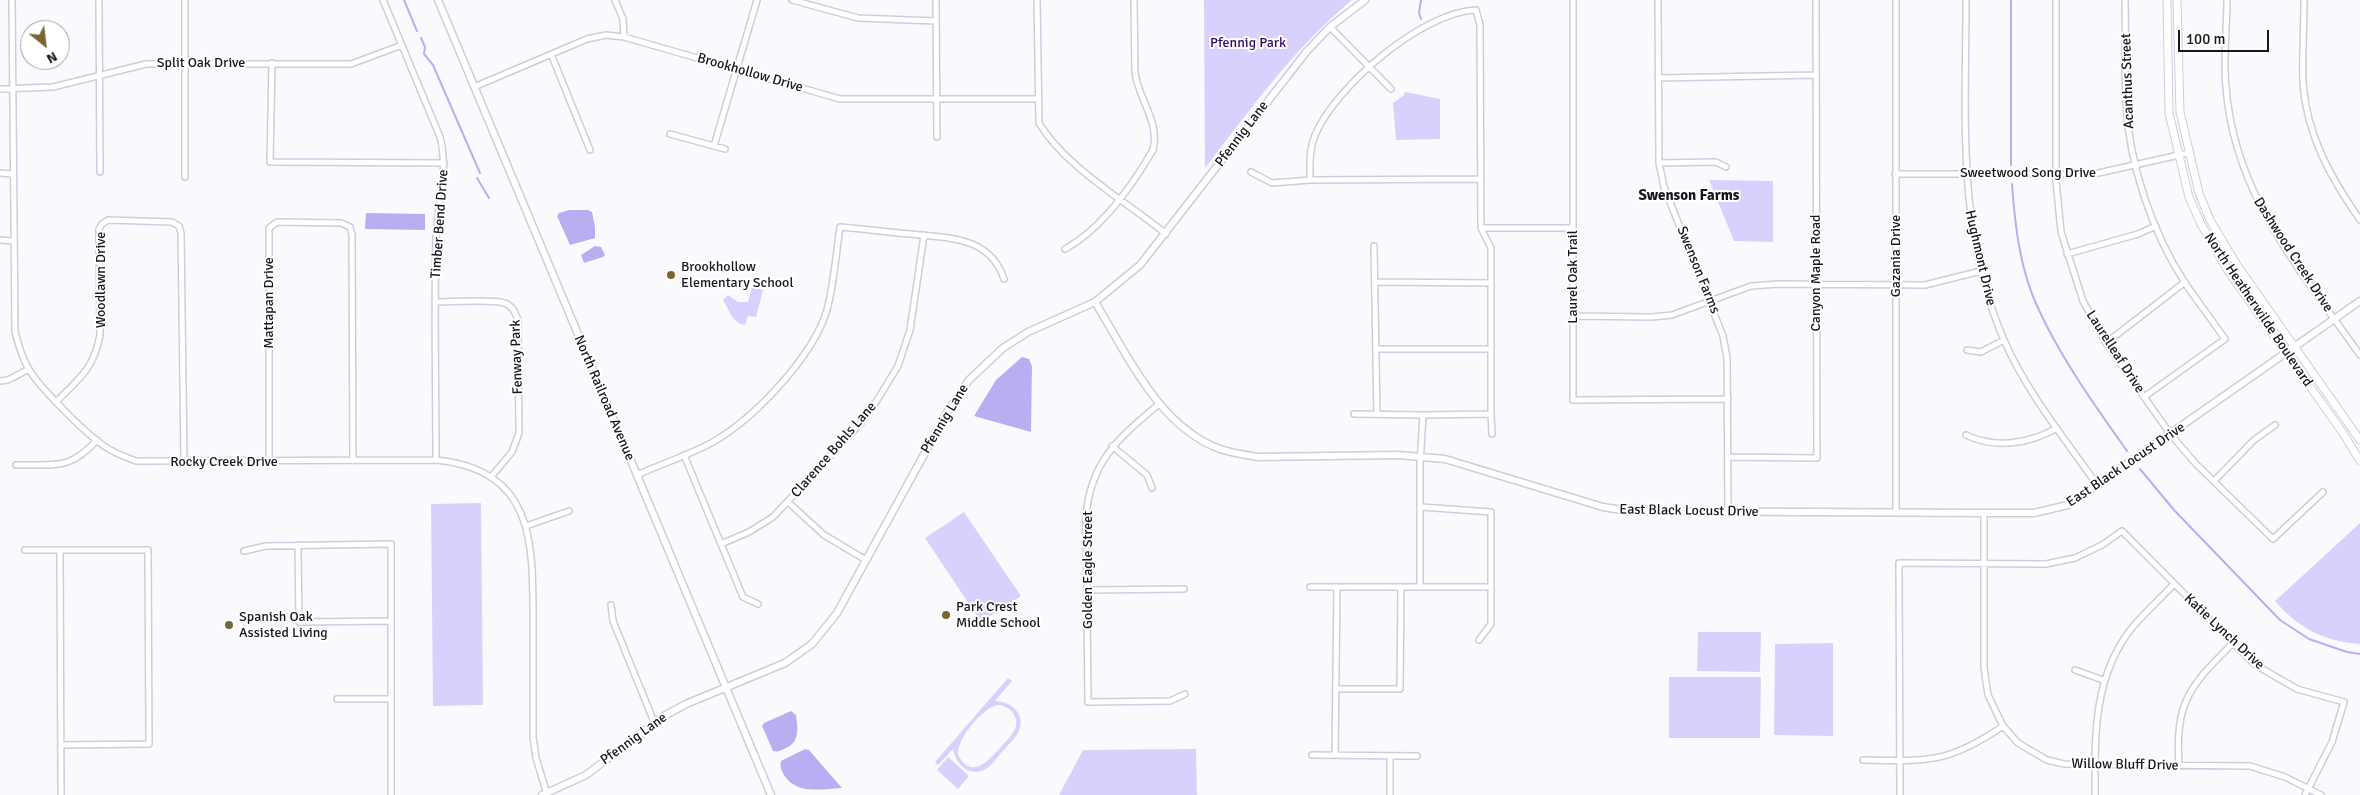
<!DOCTYPE html>
<html>
<head>
<meta charset="utf-8">
<style>
	body { margin:0 }
	#map { position:relative; width:2360px; height:795px; overflow:hidden; background:#fafafe; font-family:Signika,sans-serif }
	canvas { display:block }
	.north { position:absolute; left:20px; top:20px; width:50px; height:50px; box-sizing:border-box; background:#fff; border:1px solid #a2a1a5; border-radius:50%; rotate:151deg; font-size:14px; font-weight:700; line-height:20px; text-align:center; color:#17151d }
	.north::after { content:''; display:block; margin:auto; width:18px; height:22px; background:#7a6534; clip-path:polygon(50% 0,100% 100%,50% 72%,0 100%) }
	.scale { position:absolute; left:2178px; top:30px; width:91px; height:22px; box-sizing:border-box; border:2px solid #17151d; border-top:0; padding-left:6px; font-size:15px; line-height:18px; white-space:nowrap; color:#17151d; -webkit-text-stroke:4px #fff; paint-order:stroke }
</style>
</head>
<body>
<div id="map">
<canvas width="2360" height="795"></canvas>
<div class="north">N</div>
<div class="scale">100 m</div>
</div>
<script>
const c = document.querySelector('canvas').getContext('2d');
c.lineJoin = 'round';
function paint(path, color) { c.fillStyle = color; c.fill(path, 'evenodd'); }
function strokePath(path, color, width, dash) { c.strokeStyle = color; c.lineWidth = width; c.lineCap = dash ? 'butt' : 'round'; c.setLineDash(dash || []); c.stroke(path); }
function write(font, color, halo, rows, align = 'center') {
  c.font = font + ' Signika,sans-serif'; c.lineWidth = 4; c.setLineDash([]); c.textBaseline = 'middle'; c.strokeStyle = halo; c.fillStyle = color; for (const [text, x, y, turn = 0] of rows) {
    c.save(); c.translate(x, y); c.rotate((+turn || 0) * Math.PI / 180); c.textAlign = isNaN(turn) ? turn : align; if (halo) c.strokeText(text, 0, 0); c.fillText(text, 0, 0); c.restore();
  }
}
const green = new Path2D(`
	M 1204,0 L 1352,0 C 1294,48 1251,109 1205,168 Z
	M 1405,92 L 1440,99 L 1440,139 L 1396,140 L 1393,103 L 1403,96 Z
	M 1709,180 L 1773,181 L 1773,242 L 1734,241 Z
	M 752,287 L 763,290 L 756,317 L 748,316 L 745,325 C 733,324 729,310 723,300 L 728,295 L 738,302 L 748,302 Z
	M 481,503 L 483,705 L 433,706 L 431,504 Z
	M 964,512 L 1021,596 L 981,622 L 925,538 Z
	M 2360,523 L 2360,644 C 2324,641 2299,629 2275,601 Z
	M 1698,632 L 1761,632 L 1760,672 L 1697,671 Z
	M 1833,643 L 1833,736 L 1774,735 L 1775,644 Z
	M 1669,677 L 1761,677 L 1760,738 L 1669,738 Z
	M 1008,678 L 1012,681 L 995,701 C 1010,701 1026,713 1019,731 C 1016,738 1007,746 1002,752 C 997,757 992,765 986,769 C 969,778 956,764 953,749 L 938,765 L 935,762 ZM 998,705 C 1010,706 1020,717 1015,729 C 1012,736 1005,742 1000,748 C 988,761 972,780 958,755 C 956,740 983,707 998,705 Z
	M 1196,749 L 1197,795 L 1059,795 L 1083,750 Z
	M 948,757 L 969,776 L 958,789 L 937,770 Z`);
const water = new Path2D(`
	M 569,210 L 588,210 L 592,212 L 595,227 L 595,238 L 570,245 L 557,216 L 559,213 Z
	M 366,213 L 425,214 L 425,230 L 365,229 Z
	M 595,246 L 601,247 L 605,255 L 603,257 L 584,263 L 581,255 Z
	M 1022,357 L 1029,359 L 1032,366 L 1031,432 L 974,416 L 996,380 Z
	M 791,711 L 796,715 C 798,729 800,743 784,749 C 780,751 778,752 773,751 L 762,726 L 764,723 Z
	M 805,749 L 809,750 L 842,788 C 822,789 796,795 784,775 C 781,770 780,767 781,761 Z`);
const stream = new Path2D(`
	M 404,0 L 417,31
	M 1421,0 L 1419,13 L 1421,19
	M 421,38 L 425,47 L 424,54 L 433,65 L 480,173
	M 2011,165 L 2011,0
	M 477,178 L 489,198
	M 2012,184 C 2015,226 2020,270 2038,308 C 2060,357 2096,407 2127,451
	M 2140,469 L 2174,510 L 2280,620 L 2309,639 L 2347,652 L 2360,654`);
const minor = new Path2D(`
	M 12,0 L 15,331 C 18,344 22,357 28,368 C 39,387 85,433 104,446 C 114,453 125,457 136,461 L 436,460 C 535,470 533,543 533,623 C 533,661 533,699 533,737 L 536,758 L 547,794
	M 99,0 L 100,172
	M 185,0 L 185,177
	M 383,0 L 440,137 C 449,170 437,205 436,239 C 434,313 436,386 436,460
	M 615,0 L 623,19 L 624,37
	M 792,0 L 858,18 L 936,21
	M 936,0 L 937,137
	M 1037,0 L 1039,123 C 1065,167 1127,202 1166,234
	M 1573,0 L 1573,400 L 1728,399
	M 1658,0 L 1659,163 L 1664,187 L 1723,336 L 1727,358 L 1728,512
	M 1896,0 L 1896,513
	M 1966,0 C 1966,116 1956,230 2004,340 C 2027,393 2065,439 2098,486
	M 2056,0 L 2056,180 L 2061,232 L 2083,301 L 2106,343 L 2171,435 L 2196,464 L 2273,539 L 2323,492
	M 2125,0 C 2126,34 2124,69 2126,103 C 2129,164 2152,232 2185,283 C 2198,302 2212,320 2225,339 L 2144,397
	M 2227,0 C 2227,29 2223,59 2226,87 C 2234,195 2301,271 2360,355
	M 2304,0 C 2304,28 2302,56 2303,84 C 2307,136 2331,178 2360,220
	M 1330,27 L 1391,89
	M 551,54 L 590,150
	M 272,63 L 270,162 L 444,163
	M 1658,78 L 1816,75
	M 474,87 L 587,39 L 606,35 L 624,37 L 840,99 L 1037,99
	M 0,89 L 53,87 L 146,64 L 351,64 L 402,45
	M 670,134 L 725,149
	M 714,146 L 757,0
	M 1659,163 L 1716,162 L 1726,167
	M 1251,172 L 1272,183 L 1310,180 L 1481,179
	M 0,173 L 12,174
	M 1895,174 L 2094,174 L 2188,153
	M 1310,180 C 1310,164 1309,150 1315,135 C 1336,86 1422,12 1476,10 L 1480,25 L 1481,228 L 1491,248 L 1491,414 L 1423,415
	M 1481,228 L 1573,228
	M 0,240 L 14,241
	M 1374,246 L 1377,415
	M 1065,249 C 1102,229 1132,186 1153,150 C 1160,122 1139,100 1135,73 L 1134,0
	M 2067,254 L 2138,234 L 2156,226
	M 1375,282 L 1491,283
	M 436,302 C 450,302 492,299 504,303 C 512,305 516,313 518,321 L 519,433 L 512,452 L 491,477
	M 1573,316 L 1652,317 L 1672,315 L 1751,286 L 1778,284 L 1925,285 L 1981,271
	M 2106,343 L 2185,282
	M 1376,349 L 1491,349
	M 1967,350 L 1981,352 L 2004,340
	M 0,381 L 8,380 L 29,369
	M 57,401 C 80,378 94,368 100,335 L 99,229 L 102,224 L 108,220 L 172,222 L 179,226 L 181,233 L 184,462
	M 1159,404 C 1119,438 1091,460 1086,516 L 1088,702 L 1170,701 L 1185,694
	M 1354,414 L 1423,415 L 1420,464 L 1420,587
	M 1491,414 L 1492,434
	M 1966,435 C 1995,449 2029,444 2057,428
	M 1112,446 L 1147,475 L 1152,488
	M 684,455 L 743,597 L 758,604
	M 1728,457 L 1817,458 L 1816,0
	M 269,462 L 269,228 L 277,222 L 341,223 L 350,227 L 352,235 L 353,461
	M 16,465 C 55,464 69,471 97,440
	M 637,475 C 661,464 687,456 711,443 C 753,420 813,357 827,310 C 834,283 836,254 840,227 C 863,229 887,232 910,234 C 948,238 990,236 1004,279
	M 2214,481 L 2254,440 L 2275,425
	M 788,502 L 824,535 L 866,560
	M 1421,507 L 1491,512 L 1491,624 L 1479,640
	M 1984,513 L 1984,668 L 1988,695 L 2003,726 L 2018,743 L 2047,760 L 2064,764 L 2250,766 L 2285,777 L 2321,795
	M 526,526 L 569,511
	M 721,544 L 749,532 L 773,517 L 861,423 L 876,402 L 898,366 L 910,330 L 924,235
	M 298,545 L 299,622 L 390,621
	M 25,550 L 148,550 L 149,744 L 61,745
	M 60,550 L 61,795
	M 244,551 L 266,546 L 391,544 L 391,795
	M 1310,587 L 1491,587
	M 1087,590 L 1184,589
	M 611,605 L 613,621 L 654,722
	M 2075,670 L 2103,680
	M 1336,689 L 1400,689 L 1401,587
	M 337,699 L 390,699
	M 1312,755 L 1417,756
	M 1335,755 L 1337,587
	M 1390,756 L 1390,795
	M 1863,760 C 1927,761 1948,764 2003,726
	M 2179,766 C 2175,702 2189,687 2232,644
	M 1900,795 L 1899,563 L 2046,564 L 2075,558 L 2102,545 L 2122,531 L 2254,664 L 2297,689 L 2344,702 L 2332,742 L 2305,795
	M 2095,795 C 2095,736 2093,678 2131,629 C 2144,613 2160,599 2174,584`);
const tertiary = new Path2D(`
	M 438,0 L 771,795
	M 1095,302 C 1127,354 1159,427 1220,449 C 1232,453 1245,455 1258,457 L 1398,455 L 1445,459 L 1603,507 L 1628,511 L 1984,513 L 2034,513 L 2068,505 L 2360,301
	M 542,795 L 586,775 L 664,716 L 686,704 L 785,663 L 812,644 L 837,613 L 949,409 L 969,380 L 1003,348 L 1028,332 L 1095,302 L 1140,265 L 1307,51 L 1330,27 L 1365,0`);
const secondary = new Path2D(`
	M 2167,0 L 2169,113 L 2189,197 L 2201,224 L 2228,271 L 2343,433 L 2360,461
	M 2177,0 L 2180,112 L 2199,193 L 2210,220 L 2237,265 L 2360,440`);
const markers = [
	[671,275,5,"#7a6534"],
	[946,615,5,"#7a6534"],
	[229,625,5,"#7a6534"]
];
const parkNames = [
	["Pfennig Park",1248,43]
];
const streetNames = [
	["Split Oak Drive",201,63],
	["Brookhollow Drive",750,73,16],
	["Acanthus Street",2128,81,-92],
	["Pfennig Lane",1242,134,-53],
	["Sweetwood Song Drive",2028,173],
	["Timber Bend Drive",440,224,-86],
	["Dashwood Creek Drive",2293,255,57],
	["Gazania Drive",1896,256,-90],
	["Hughmont Drive",1980,258,77],
	["Swenson Farms",1698,270,68],
	["Canyon Maple Road",1816,273,-90],
	["Laurel Oak Trail",1573,277,-90],
	["Woodlawn Drive",101,280,-90],
	["Mattapan Drive",269,303,-90],
	["North Heatherwilde Boulevard",2258,310,56],
	["Laurelleaf Drive",2115,352,57],
	["Fenway Park",517,357,-92],
	["North Railroad Avenue",604,398,67],
	["Pfennig Lane",945,419,-59],
	["Clarence Bohls Lane",834,450,-49],
	["Rocky Creek Drive",224,462],
	["East Black Locust Drive",2126,465,-34],
	["East Black Locust Drive",1689,511,1],
	["Golden Eagle Street",1088,570,-90],
	["Katie Lynch Drive",2224,632,43],
	["Pfennig Lane",634,739,-36],
	["Willow Bluff Drive",2125,765,1]
];
const poiNames = [
	["Brookhollow",681,267],
	["Elementary School",681,283],
	["Park Crest",956,607],
	["Middle School",956,623],
	["Spanish Oak",239,617],
	["Assisted Living",239,633]
];
const neighbourhoodNames = [
	["Swenson Farms",1689,196]
];
paint(green, '#d8d1fe');
paint(water, '#baaef2');
strokePath(stream, '#baaef2', 2);
strokePath(minor, '#cecbe2', 8);
strokePath(tertiary, '#cecbe2', 9);
strokePath(secondary, '#cecbe2', 9);
strokePath(minor, '#fff', 5);
strokePath(tertiary, '#fff', 6);
strokePath(secondary, '#fff', 7);
for (const [x, y, r, color] of markers) { const dot = new Path2D(); dot.arc(x, y, r, 0, 2 * Math.PI); c.fillStyle = color; c.fill(dot); strokePath(dot, '#fff', 2); }
write('14px', '#31076c', '#fff', parkNames);
write('14px', '#17151d', '#fff', streetNames);
write('14px', '#17151d', '#fff', poiNames, 'left');
write('bold 15px', '#17151d', '#fff', neighbourhoodNames);
</script>
</body>
</html>
